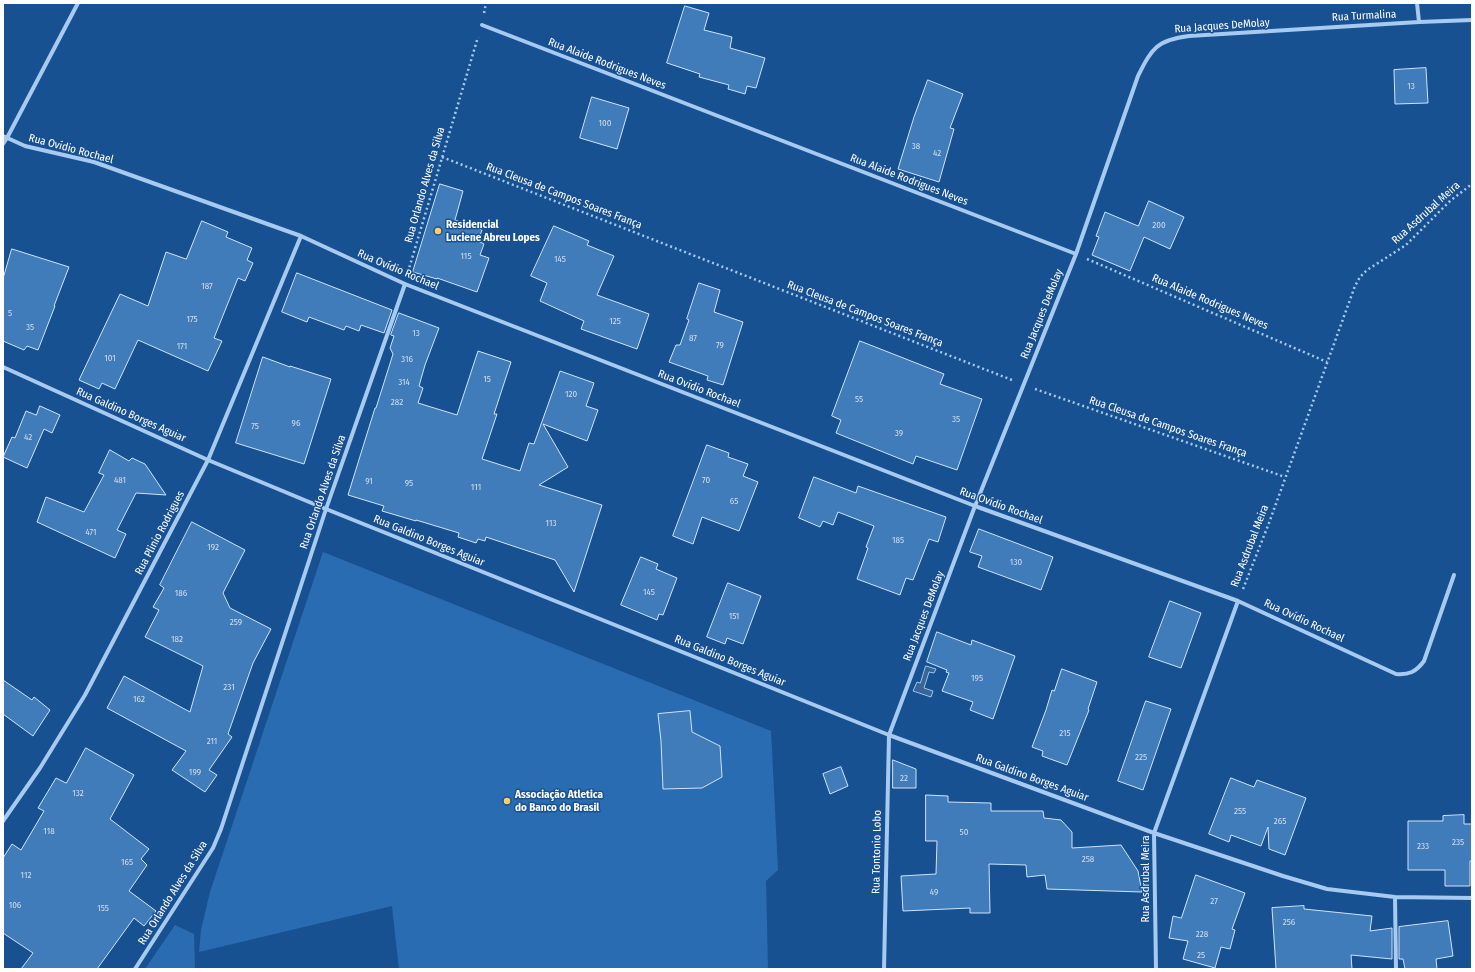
<!DOCTYPE html>
<html>
<head>
<meta charset="utf-8">
<style>
	body { margin:0 }
	#map { position:relative; width:1475px; height:972px; overflow:hidden; background:#185192; font-family:"Fira Sans Condensed",sans-serif }
	canvas { display:block }
	.frame { position:absolute; inset:0; border:4px solid #fff; pointer-events:none }
</style>
</head>
<body>
<div id="map">
<canvas width="1475" height="972"></canvas>
<div class="frame"></div>
</div>
<script>
const c = document.querySelector('canvas').getContext('2d');
c.lineJoin = 'round';
function paint(path, color) { c.fillStyle = color; c.fill(path, 'evenodd'); }
function strokePath(path, color, width, dash) { c.strokeStyle = color; c.lineWidth = width; c.lineCap = dash ? 'butt' : 'round'; c.setLineDash(dash || []); c.stroke(path); }
function write(font, color, halo, rows, align = 'center') {
  c.font = font + ' "Fira Sans Condensed",sans-serif'; c.lineWidth = 3; c.setLineDash([]); c.textBaseline = 'middle'; c.strokeStyle = halo; c.fillStyle = color; for (const [text, x, y, turn = 0] of rows) {
    c.save(); c.translate(x, y); c.rotate((+turn || 0) * Math.PI / 180); c.textAlign = isNaN(turn) ? turn : align; if (halo) c.strokeText(text, 0, 0); c.fillText(text, 0, 0); c.restore();
  }
}
const green = new Path2D(`
	M 323,552 L 771,731 L 778,870 L 766,881 L 768,969 L 399,969 L 392,906 L 199,952 L 201,930 L 210,892 Z
	M 175,925 L 194,934 L 195,969 L 145,969 Z`);
const water = new Path2D(`
	M 926,666 L 936,669 L 934,673 L 929,672 L 924,688 L 933,691 L 931,697 L 913,691 L 917,682 L 920,683 Z`);
const building = new Path2D(`
	M 685,6 L 709,13 L 704,30 L 732,37 L 730,48 L 765,58 L 756,88 L 747,86 L 745,94 L 728,89 L 729,85 L 699,77 L 700,74 L 667,63 Z
	M 1426,68 L 1428,103 L 1395,104 L 1394,70 Z
	M 928,80 L 963,94 L 950,128 L 954,129 L 939,182 L 898,169 L 914,117 Z
	M 592,97 L 629,108 L 617,149 L 580,138 Z
	M 440,184 L 463,191 L 455,220 L 482,230 L 478,241 L 484,244 L 480,255 L 489,258 L 477,292 L 437,278 L 437,279 L 413,272 Z
	M 1149,201 L 1184,217 L 1170,249 L 1144,237 L 1130,271 L 1092,255 L 1099,237 L 1096,236 L 1105,212 L 1138,226 Z
	M 202,221 L 228,232 L 226,237 L 252,248 L 247,260 L 253,263 L 245,281 L 238,278 L 214,338 L 222,341 L 208,371 L 138,340 L 115,389 L 102,383 L 99,389 L 79,380 L 120,294 L 148,306 L 166,252 L 186,259 Z
	M 554,226 L 589,241 L 587,245 L 614,256 L 597,295 L 649,314 L 637,349 L 581,329 L 584,321 L 540,301 L 547,283 L 531,276 Z
	M 12,249 L 69,267 L 54,306 L 55,306 L 38,350 L 27,346 L 24,350 L 3,341 L 3,279 Z
	M 297,273 L 392,310 L 384,333 L 361,325 L 359,331 L 346,326 L 344,330 L 309,317 L 307,322 L 282,312 Z
	M 699,283 L 720,290 L 714,312 L 743,322 L 723,385 L 707,380 L 708,376 L 669,362 L 676,345 L 680,345 L 689,320 L 687,319 Z
	M 399,313 L 439,328 L 425,365 L 419,386 L 423,388 L 418,403 L 457,415 L 478,351 L 511,362 L 494,414 L 497,414 L 482,459 L 520,471 L 529,443 L 534,444 L 560,371 L 594,383 L 586,406 L 598,410 L 587,441 L 543,424 L 568,467 L 539,485 L 602,505 L 574,592 L 555,560 L 486,537 L 485,541 L 478,539 L 476,543 L 458,537 L 459,533 L 416,520 L 416,521 L 382,511 L 384,506 L 348,495 L 375,408 L 376,408 L 393,354 L 390,348 L 394,336 L 391,335 Z
	M 860,341 L 944,374 L 940,384 L 982,399 L 957,470 L 916,456 L 913,464 L 836,433 L 841,420 L 832,416 Z
	M 263,357 L 290,367 L 290,366 L 331,379 L 304,464 L 236,443 Z
	M 40,406 L 60,415 L 52,433 L 44,429 L 27,468 L 3,457 L 12,437 L 15,438 L 26,411 L 36,415 Z
	M 707,445 L 729,453 L 728,457 L 748,464 L 743,476 L 758,482 L 739,531 L 702,517 L 693,544 L 673,536 Z
	M 110,450 L 129,461 L 132,458 L 145,464 L 166,495 L 136,493 L 117,530 L 126,534 L 115,558 L 37,522 L 46,497 L 84,512 L 104,475 L 99,473 Z
	M 814,477 L 856,493 L 858,486 L 946,517 L 938,542 L 929,539 L 913,580 L 906,578 L 900,595 L 857,579 L 868,548 L 866,547 L 874,526 L 838,512 L 833,525 L 823,521 L 820,527 L 799,518 Z
	M 192,522 L 245,550 L 223,593 L 230,608 L 271,629 L 253,663 L 228,734 L 232,737 L 209,770 L 217,775 L 205,792 L 172,770 L 186,751 L 107,708 L 124,676 L 190,712 L 203,666 L 145,637 L 159,610 L 153,607 L 164,588 L 160,585 Z
	M 979,529 L 1053,557 L 1041,590 L 978,567 L 982,556 L 970,552 Z
	M 641,557 L 658,564 L 656,569 L 677,578 L 663,615 L 659,614 L 657,620 L 621,605 Z
	M 728,583 L 761,596 L 743,644 L 727,638 L 725,644 L 707,637 Z
	M 1170,601 L 1201,613 L 1181,668 L 1149,657 Z
	M 937,632 L 971,645 L 972,640 L 1015,656 L 993,719 L 970,710 L 973,702 L 942,691 L 949,673 L 946,672 L 947,670 L 927,662 Z
	M 1062,669 L 1097,682 L 1088,709 L 1089,710 L 1067,765 L 1042,756 L 1043,751 L 1032,747 L 1046,710 L 1052,690 L 1054,691 Z
	M 3,680 L 32,700 L 34,697 L 50,710 L 33,736 L 3,714 Z
	M 1146,701 L 1171,709 L 1143,790 L 1118,781 Z
	M 690,711 L 692,732 L 720,746 L 722,777 L 702,788 L 663,789 L 661,741 L 658,714 Z
	M 86,748 L 134,775 L 110,819 L 149,849 L 141,859 L 147,865 L 129,891 L 156,911 L 144,926 L 134,918 L 97,969 L 21,969 L 33,953 L 3,933 L 3,858 L 12,844 L 21,850 L 44,811 L 38,808 L 56,778 L 66,783 Z
	M 893,760 L 916,769 L 916,788 L 893,788 Z
	M 841,767 L 848,786 L 830,794 L 823,774 Z
	M 1231,778 L 1254,787 L 1257,780 L 1306,798 L 1285,855 L 1269,849 L 1268,827 L 1261,846 L 1231,835 L 1229,842 L 1209,834 Z
	M 926,795 L 948,796 L 948,802 L 991,803 L 991,811 L 1043,811 L 1044,818 L 1061,820 L 1072,832 L 1072,848 L 1121,845 L 1138,871 L 1142,892 L 1047,889 L 1045,875 L 1027,877 L 1026,865 L 989,864 L 990,913 L 970,913 L 970,908 L 903,911 L 901,876 L 936,874 L 937,841 L 926,841 Z
	M 1464,815 L 1464,824 L 1472,824 L 1472,861 L 1470,861 L 1470,886 L 1445,886 L 1445,870 L 1408,870 L 1408,821 L 1443,821 L 1443,816 Z
	M 1196,875 L 1245,893 L 1232,929 L 1235,930 L 1230,949 L 1221,947 L 1215,968 L 1183,959 L 1188,941 L 1169,938 L 1173,916 L 1181,918 Z
	M 1304,906 L 1304,909 L 1372,916 L 1370,931 L 1392,928 L 1392,959 L 1351,955 L 1352,969 L 1276,969 L 1272,908 Z
	M 1448,921 L 1453,956 L 1436,959 L 1437,969 L 1405,969 L 1403,959 L 1399,959 L 1399,927 Z`);
const path = new Path2D(`
	M 484,13 L 486,3
	M 442,157 L 1012,380
	M 1087,259 L 1327,362
	M 408,272 L 478,37
	M 1035,389 L 1285,477
	M 1243,589 L 1269,523 L 1355,286 L 1360,277 L 1367,270 L 1406,245 L 1450,201 L 1472,184`);
const minor = new Path2D(`
	M 1417,3 L 1419,22
	M 482,25 L 1076,254
	M 3,136 L 25,146 L 94,162 L 301,236 L 405,284 L 975,506 L 1238,601 L 1396,674 C 1409,675 1416,672 1424,661 L 1454,575
	M 3,144 L 7,138 L 78,3
	M 3,367 L 208,460 L 326,509 L 889,735 L 1154,833 L 1283,876 L 1327,889 L 1395,897 L 1472,898
	M 3,821 L 40,768 L 85,695 L 208,460 L 301,236
	M 1395,897 L 1396,969
	M 135,969 L 213,848 L 221,829 L 326,509 L 405,284
	M 884,969 L 889,735 L 975,506 L 1076,254 L 1138,76 C 1152,48 1157,40 1189,36 L 1419,22 L 1472,20
	M 1156,969 L 1154,833 L 1238,601`);
const markers = [
	[438,231,4,"#ffce66"],
	[507,801,4,"#ffce66"]
];
const numberNames = [
	["13",1411,86],
	["100",605,123],
	["38",916,146],
	["42",937,153],
	["200",1159,225],
	["115",466,256],
	["145",560,259],
	["187",207,286],
	["5",10,313],
	["175",192,319],
	["125",615,321],
	["35",30,327],
	["13",416,333],
	["87",693,338],
	["79",720,345],
	["171",182,346],
	["101",110,358],
	["316",407,359],
	["15",487,379],
	["314",404,382],
	["120",571,394],
	["55",859,399],
	["282",397,402],
	["35",956,419],
	["96",296,423],
	["75",255,426],
	["39",899,433],
	["42",28,437],
	["481",120,480],
	["70",706,480],
	["91",369,481],
	["95",409,483],
	["111",476,487],
	["65",734,501],
	["113",551,523],
	["471",91,532],
	["185",898,540],
	["192",213,547],
	["130",1016,562],
	["145",649,592],
	["186",181,593],
	["151",734,616],
	["259",236,622],
	["182",177,639],
	["195",977,678],
	["231",229,687],
	["162",139,699],
	["215",1065,733],
	["211",212,741],
	["225",1141,757],
	["199",195,772],
	["22",904,778],
	["132",78,793],
	["255",1240,811],
	["265",1280,821],
	["118",49,831],
	["50",964,832],
	["235",1458,842],
	["233",1423,846],
	["258",1088,859],
	["165",127,862],
	["112",26,875],
	["49",934,892],
	["27",1214,901],
	["106",15,905],
	["155",103,908],
	["256",1289,922],
	["228",1202,934],
	["25",1201,955]
];
const streetNames = [
	["Rua Turmalina",1364,16,-3],
	["Rua Jacques DeMolay",1222,26,-4],
	["Rua Alaide Rodrigues Neves",607,64,21],
	["Rua Ovídio Rochael",71,149,15],
	["Rua Alaide Rodrigues Neves",909,180,21],
	["Rua Orlando Alves da Silva",425,185,-74],
	["Rua Cleusa de Campos Soares França",564,196,21],
	["Rua Asdrubal Meira",1426,213,-42],
	["Rua Ovídio Rochael",398,270,23],
	["Rua Alaide Rodrigues Neves",1210,302,23],
	["Rua Cleusa de Campos Soares França",865,314,21],
	["Rua Jacques DeMolay",1042,314,-68],
	["Rua Ovídio Rochael",699,389,21],
	["Rua Galdino Borges Aguiar",131,415,24],
	["Rua Cleusa de Campos Soares França",1168,427,19],
	["Rua Orlando Alves da Silva",323,492,-71],
	["Rua Ovídio Rochael",1001,506,20],
	["Rua Plinio Rodrigues",160,533,-62],
	["Rua Galdino Borges Aguiar",429,541,22],
	["Rua Asdrubal Meira",1250,546,-69],
	["Rua Jacques DeMolay",924,616,-69],
	["Rua Ovídio Rochael",1304,621,25],
	["Rua Galdino Borges Aguiar",730,661,22],
	["Rua Galdino Borges Aguiar",1032,778,20],
	["Rua Tontonio Lobo",877,852,-89],
	["Rua Asdrubal Meira",1146,879,-90],
	["Rua Orlando Alves da Silva",173,893,-58]
];
const poiNames = [
	["Residencial",446,225],
	["Luciene Abreu Lopes",446,238],
	["Associação Atletica",515,795],
	["do Banco do Brasil",515,808]
];
paint(green, '#2a6cb1');
paint(water, '#3a6493');
strokePath(water, '#99c6f2', 1);
paint(building, '#407bba');
strokePath(building, '#cee4fb', 1);
strokePath(path, '#a7caf0', 2.5, [2, 3]);
strokePath(minor, '#a7caf0', 4);
for (const [x, y, r, color] of markers) { const dot = new Path2D(); dot.arc(x, y, r, 0, 2 * Math.PI); c.fillStyle = color; c.fill(dot); strokePath(dot, '#185192', 1.5); }
write('9px', '#cfdeee', null, numberNames);
write('11px', '#fff', '#185192', streetNames);
write('bold 11px', '#fff', '#185192', poiNames, 'left');
</script>
</body>
</html>
